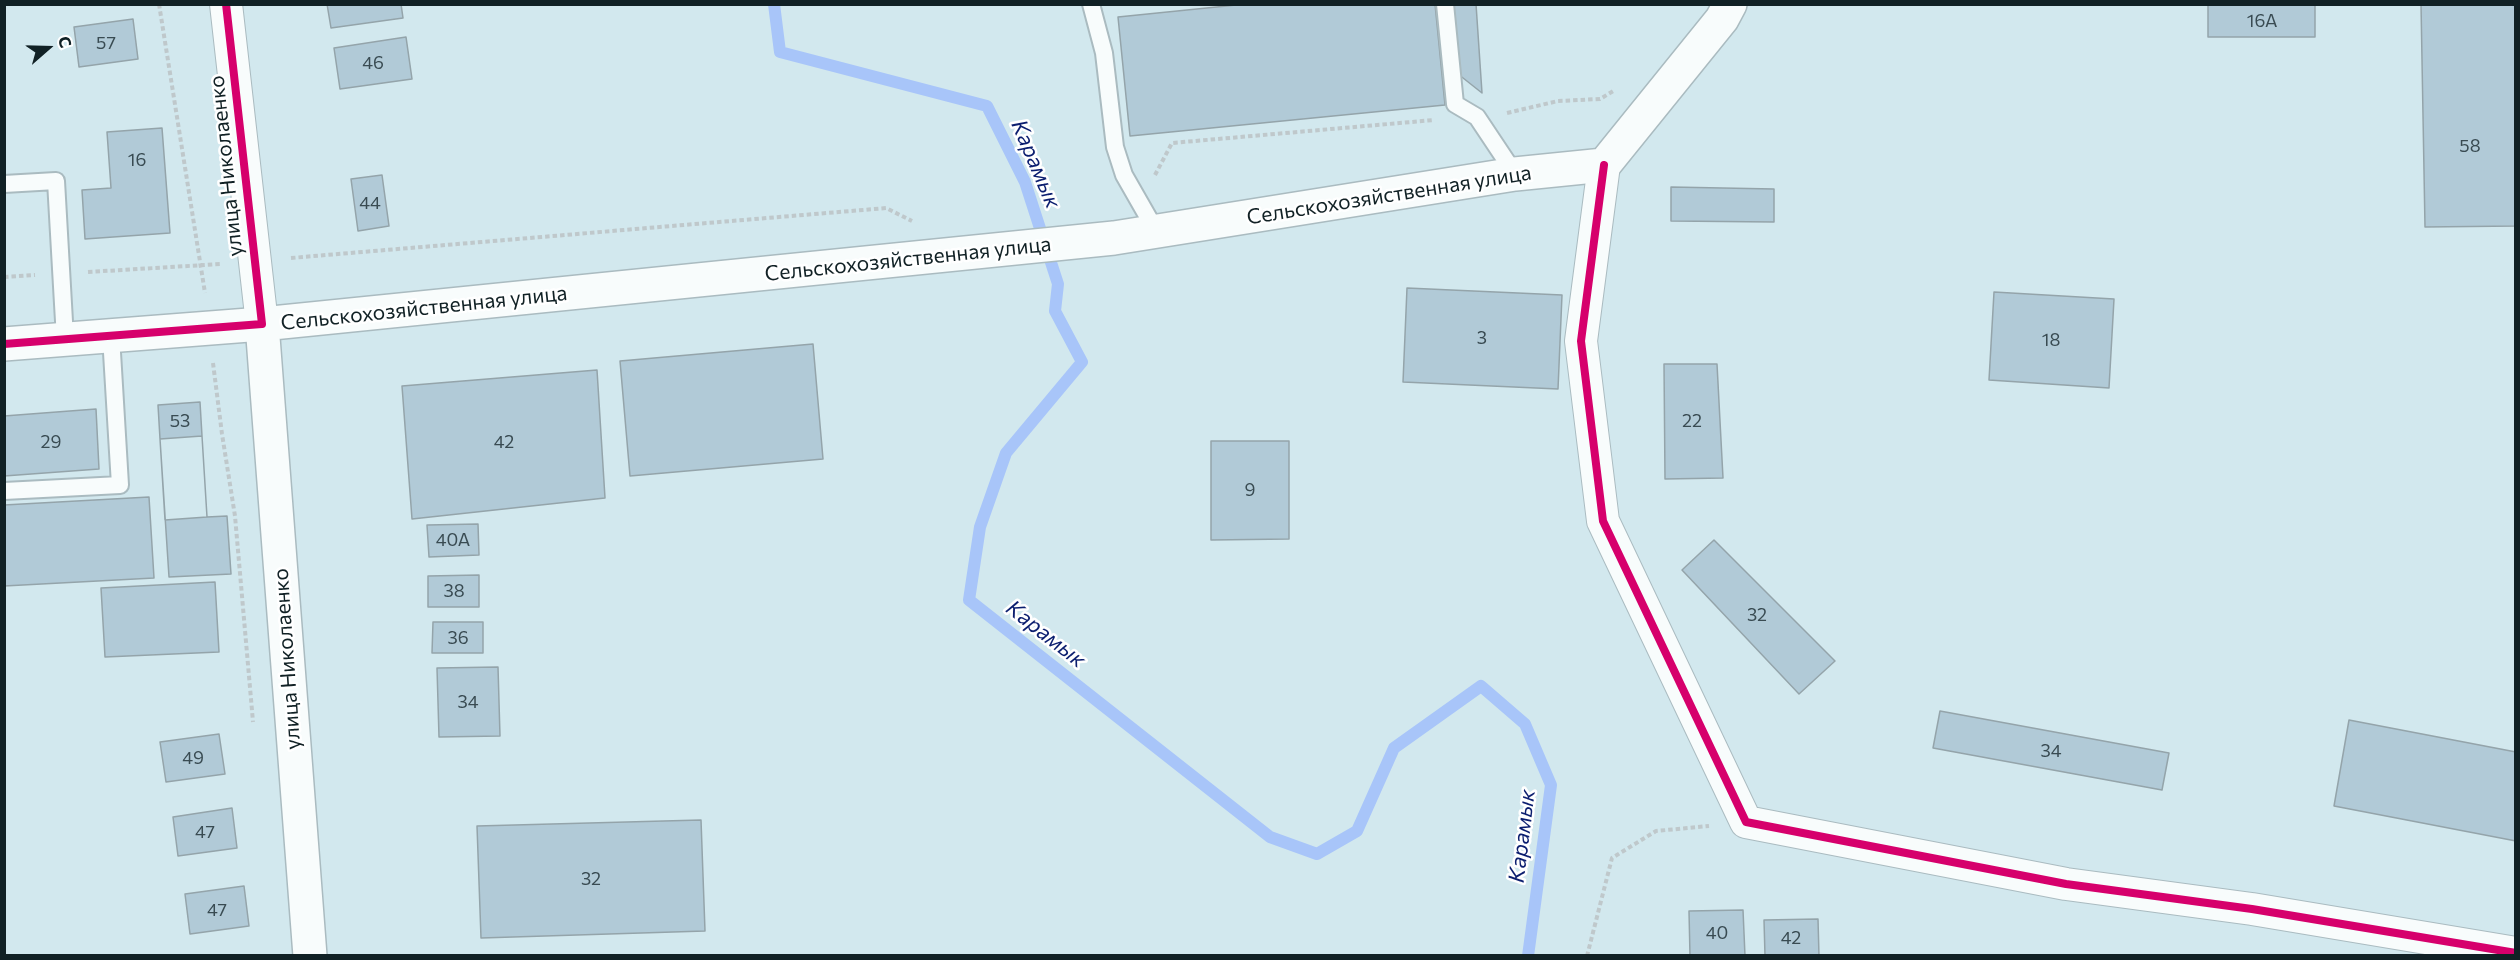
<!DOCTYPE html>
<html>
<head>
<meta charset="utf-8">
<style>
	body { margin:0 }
	#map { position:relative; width:2520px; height:960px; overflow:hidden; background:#d2e8ee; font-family:Commissioner,sans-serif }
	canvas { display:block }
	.frame { position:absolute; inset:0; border:6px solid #112125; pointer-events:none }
	.north { position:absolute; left:18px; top:18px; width:60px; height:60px; -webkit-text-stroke:4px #fff; paint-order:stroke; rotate:70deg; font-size:16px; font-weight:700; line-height:24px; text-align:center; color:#112125 }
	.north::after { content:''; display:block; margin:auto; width:21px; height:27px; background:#112125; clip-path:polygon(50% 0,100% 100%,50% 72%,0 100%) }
</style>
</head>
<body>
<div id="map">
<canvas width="2520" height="960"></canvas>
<div class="frame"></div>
<div class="north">С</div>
</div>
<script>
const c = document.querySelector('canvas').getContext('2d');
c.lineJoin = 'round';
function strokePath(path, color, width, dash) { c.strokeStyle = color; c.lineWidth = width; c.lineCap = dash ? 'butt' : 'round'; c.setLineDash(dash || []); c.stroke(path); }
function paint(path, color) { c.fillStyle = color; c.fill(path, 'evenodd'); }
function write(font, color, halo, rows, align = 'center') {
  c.font = font + ' Commissioner,sans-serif'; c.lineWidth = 5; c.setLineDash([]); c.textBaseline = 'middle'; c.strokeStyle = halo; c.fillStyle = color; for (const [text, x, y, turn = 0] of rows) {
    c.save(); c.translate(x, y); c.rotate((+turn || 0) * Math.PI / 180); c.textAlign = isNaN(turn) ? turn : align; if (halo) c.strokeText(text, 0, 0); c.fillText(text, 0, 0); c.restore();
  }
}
const stream = new Path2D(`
	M 774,4 L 780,52 L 987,106 L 1025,182 L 1058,284 L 1055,311 L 1082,362 L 1006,453 L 980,527 L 969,600 L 1270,837 L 1317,854 L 1357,831 L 1394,748 L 1481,686 L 1525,724 L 1551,785 L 1528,956`);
const building = new Path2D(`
	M 327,4 L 401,4 L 403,18 L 331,28 Z
	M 1246,4 L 1435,4 L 1445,105 L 1130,136 L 1118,17 Z
	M 1453,4 L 1476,4 L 1482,93 L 1458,74 Z
	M 2208,4 L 2315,4 L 2315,37 L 2208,37 Z
	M 2421,4 L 2516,4 L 2516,226 L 2425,227 Z
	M 133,19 L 138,59 L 79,67 L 74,27 Z
	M 406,37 L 412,79 L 340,89 L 334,48 Z
	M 162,128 L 170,233 L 85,239 L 82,190 L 111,188 L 107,132 Z
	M 382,175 L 389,226 L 358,231 L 351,179 Z
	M 1671,187 L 1774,189 L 1774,222 L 1671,221 Z
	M 1407,288 L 1562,295 L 1558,389 L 1403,382 Z
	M 1994,292 L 2114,299 L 2109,388 L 1989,380 Z
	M 813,344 L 823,459 L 630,476 L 620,361 Z
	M 1664,364 L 1717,364 L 1723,478 L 1665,479 Z
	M 597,370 L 605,498 L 412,519 L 402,386 Z
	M 200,402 L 202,436 L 160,439 L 158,405 Z
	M 96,409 L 99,469 L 4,476 L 4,416 Z
	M 202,436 L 207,517 L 227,516 L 231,574 L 169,577 L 160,439 Z
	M 202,436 L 207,517 L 165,520 L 160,439 Z
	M 1211,441 L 1289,441 L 1289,539 L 1211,540 Z
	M 149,497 L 154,578 L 4,586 L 4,505 Z
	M 478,524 L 479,555 L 429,557 L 427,525 Z
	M 1714,540 L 1835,661 L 1799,694 L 1682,570 Z
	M 479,575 L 479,607 L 428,607 L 428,576 Z
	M 215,582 L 219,652 L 105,657 L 101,588 Z
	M 433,622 L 483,622 L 483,653 L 432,653 Z
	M 498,667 L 500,736 L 439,737 L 437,668 Z
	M 1940,711 L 2169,753 L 2162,790 L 1933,748 Z
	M 2349,720 L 2516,752 L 2516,841 L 2334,806 Z
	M 219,734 L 225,774 L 166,782 L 160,742 Z
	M 232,808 L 237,848 L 178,856 L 173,817 Z
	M 701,820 L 705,931 L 481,938 L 477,826 Z
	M 244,886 L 249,926 L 190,934 L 185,894 Z
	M 1743,910 L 1745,956 L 1690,956 L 1689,911 Z
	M 1818,919 L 1819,956 L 1765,956 L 1764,920 Z`);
const path = new Path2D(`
	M 159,4 L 205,293
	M 1507,113 L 1558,101 L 1600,99 L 1615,90
	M 1155,175 L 1172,143 L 1434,120
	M 291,258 L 886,208 L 912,221
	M 88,272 L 221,264
	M 4,277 L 35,275
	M 213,363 L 222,434 L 235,516 L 253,722
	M 1587,956 L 1612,858 L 1656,831 L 1709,826`);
const service = new Path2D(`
	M 1091,4 L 1104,53 L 1115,147 L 1124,175 L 1156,231
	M 1445,4 L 1455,104 L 1477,117 L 1515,174
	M 4,184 L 56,181 L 65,339
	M 4,491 L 120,485 L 111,336`);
const minor = new Path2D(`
	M 226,4 L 262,324
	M 1604,165 L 1581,341 L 1603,521 L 1746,822 L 2066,884 L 2252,909 L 2516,953`);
const tertiary = new Path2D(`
	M 4,344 L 262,324`);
const secondary = new Path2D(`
	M 310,956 L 262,324 L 1114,238 L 1515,174 L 1604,165 L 1722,19 L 1730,4`);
const cycleway = new Path2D(`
	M 1604,165 L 1581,341 L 1603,521 L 1746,822 L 2066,884 L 2252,909 L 2516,953
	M 4,344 L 262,324 L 226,4`);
const numberNames = [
	["16А",2262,21],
	["57",106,43],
	["46",373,63],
	["58",2470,146],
	["16",137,160],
	["44",370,203],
	["3",1482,338],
	["18",2051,340],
	["53",180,421],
	["22",1692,421],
	["29",51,442],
	["42",504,442],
	["9",1250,490],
	["40А",453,540],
	["38",454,591],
	["32",1757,615],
	["36",458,638],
	["34",468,702],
	["34",2051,751],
	["49",193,758],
	["47",205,832],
	["32",591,879],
	["47",217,910],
	["40",1717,933],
	["42",1791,938]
];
const streetNames = [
	["улица Николаенко",226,166,-96],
	["Сельскохозяйственная улица",1389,195,-9],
	["Сельскохозяйственная улица",908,259,-6],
	["Сельскохозяйственная улица",424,308,-6],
	["улица Николаенко",287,659,-94]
];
const waterNames = [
	["Карамык",1036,164,67],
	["Карамык",1046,634,38],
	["Карамык",1522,836,-83]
];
strokePath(stream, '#a8c5f9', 12);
paint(building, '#b1cad7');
strokePath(building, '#94a4aa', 1.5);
strokePath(service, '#aabbc0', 20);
strokePath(minor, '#aabbc0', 34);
strokePath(tertiary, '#aabbc0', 36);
strokePath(secondary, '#aabbc0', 36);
strokePath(path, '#bfc8cb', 4, [4.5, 3]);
strokePath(service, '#f8fcfc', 16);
strokePath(minor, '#f8fcfc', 32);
strokePath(tertiary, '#f8fcfc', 33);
strokePath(secondary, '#f8fcfc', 33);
strokePath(cycleway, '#d6006c', 8);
write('18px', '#394b52', null, numberNames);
write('21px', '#112125', '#fff', streetNames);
write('italic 22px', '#0b1e6f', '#fff', waterNames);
</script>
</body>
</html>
